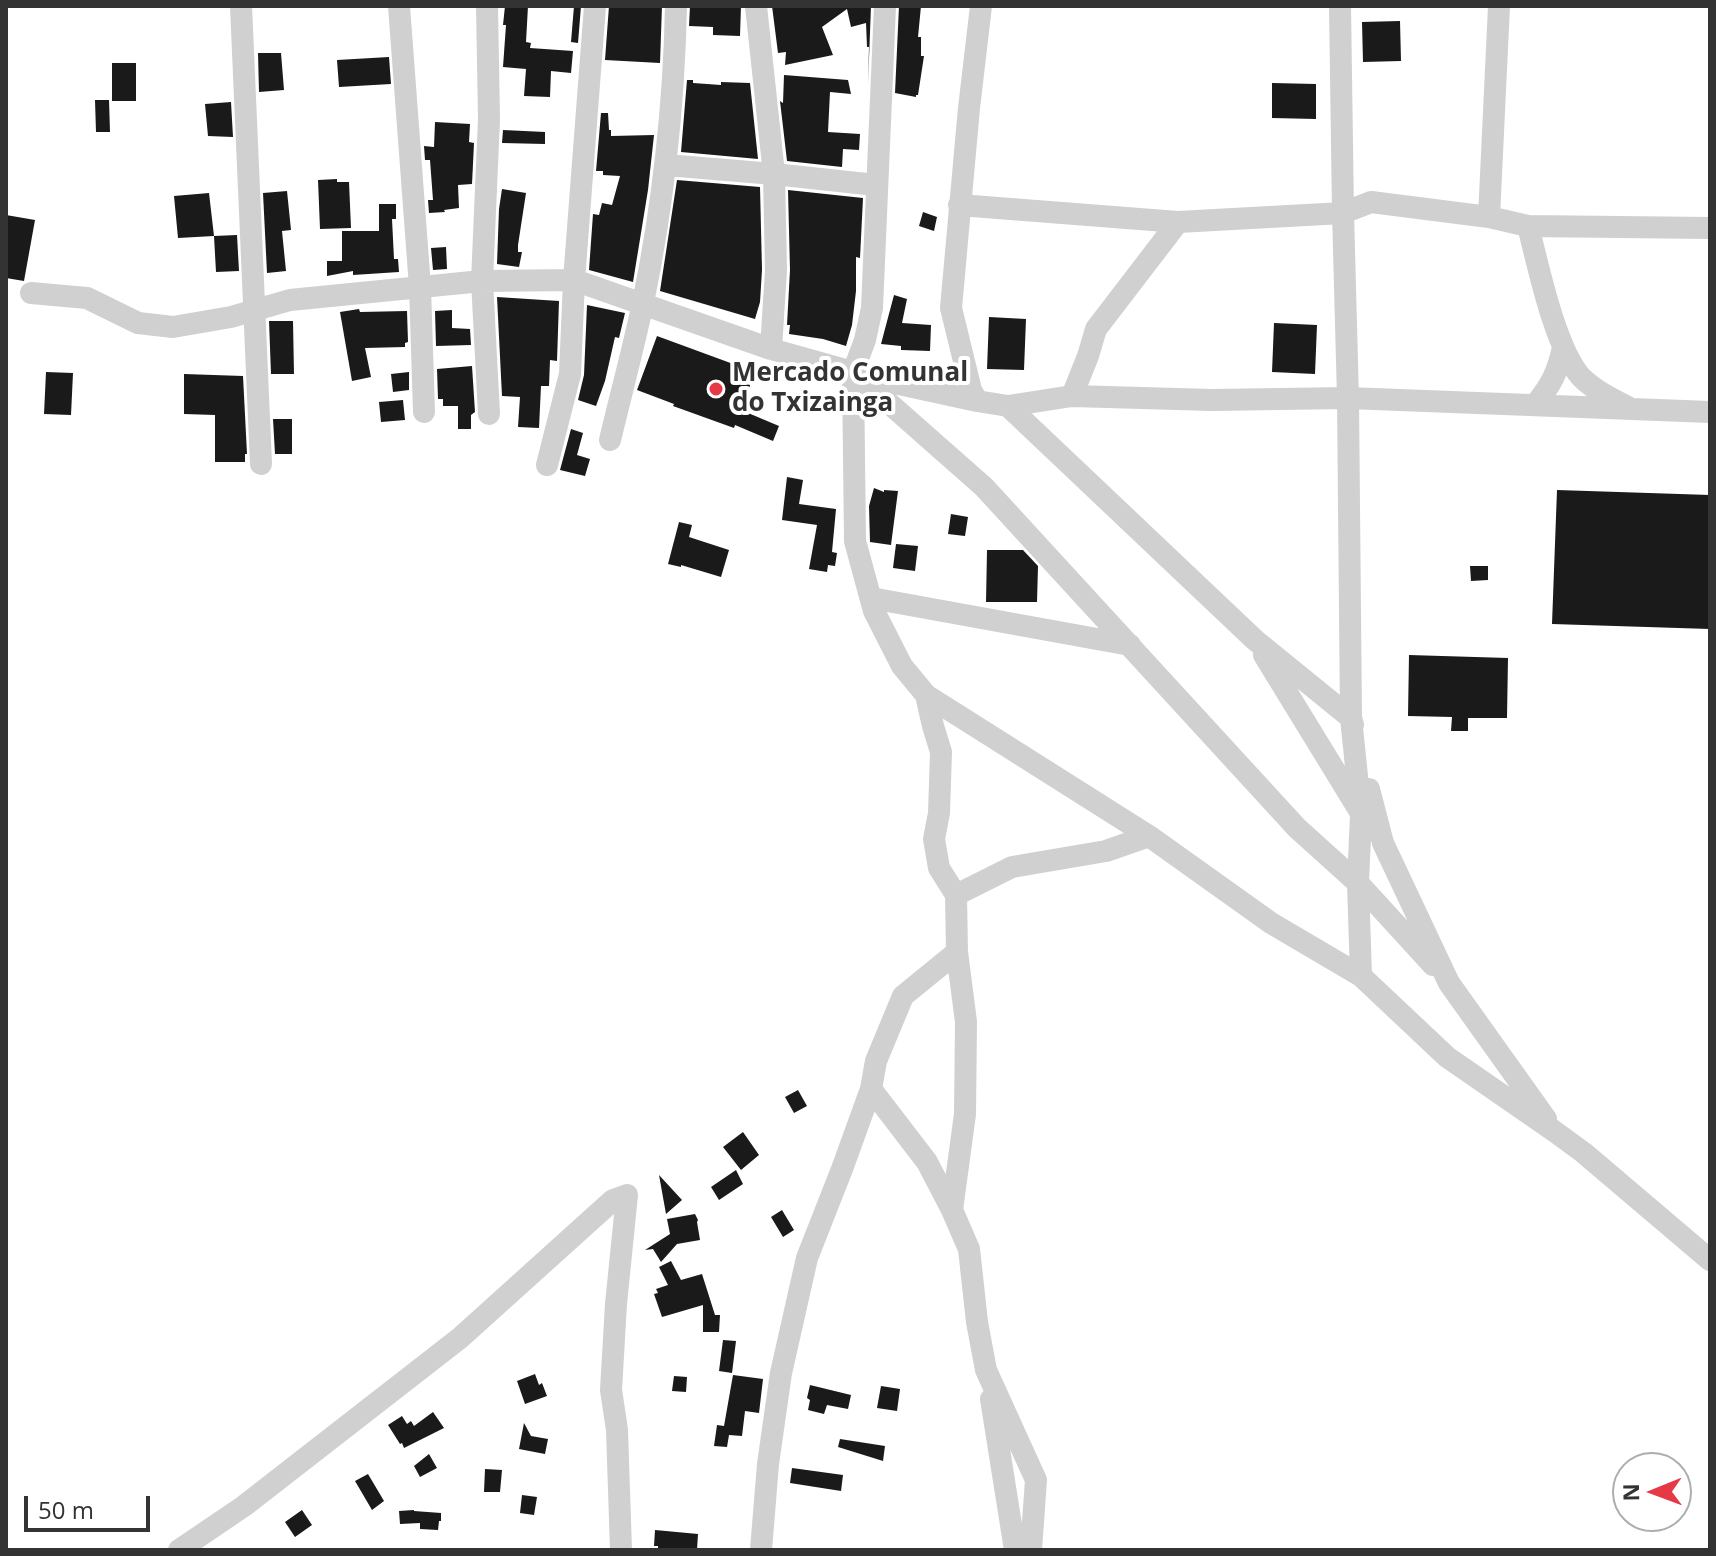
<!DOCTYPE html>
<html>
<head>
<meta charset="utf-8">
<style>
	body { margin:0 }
	#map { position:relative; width:1716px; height:1556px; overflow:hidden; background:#fff; font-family:"Open Sans",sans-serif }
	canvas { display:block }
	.frame { position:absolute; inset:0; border:8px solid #333; pointer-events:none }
	.north { position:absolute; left:1612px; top:1452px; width:80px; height:80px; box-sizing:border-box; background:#fff; border:2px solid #adadad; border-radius:50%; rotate:269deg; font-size:22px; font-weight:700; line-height:32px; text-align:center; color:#333 }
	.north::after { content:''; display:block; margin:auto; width:28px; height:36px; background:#e63946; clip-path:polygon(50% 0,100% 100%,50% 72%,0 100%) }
	.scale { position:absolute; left:24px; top:1496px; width:126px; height:36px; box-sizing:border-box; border:4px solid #333; border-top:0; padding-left:10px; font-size:24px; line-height:28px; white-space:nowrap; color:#333; -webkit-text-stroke:6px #fff; paint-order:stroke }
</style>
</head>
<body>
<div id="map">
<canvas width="1716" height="1556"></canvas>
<div class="frame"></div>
<div class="north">N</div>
<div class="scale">50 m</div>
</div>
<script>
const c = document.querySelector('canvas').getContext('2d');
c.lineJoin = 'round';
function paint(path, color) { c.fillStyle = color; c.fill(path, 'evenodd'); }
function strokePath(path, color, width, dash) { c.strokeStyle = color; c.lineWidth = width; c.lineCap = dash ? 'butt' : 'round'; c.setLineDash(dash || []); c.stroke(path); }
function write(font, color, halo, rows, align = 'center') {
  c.font = font + ' "Open Sans",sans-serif'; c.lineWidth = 8; c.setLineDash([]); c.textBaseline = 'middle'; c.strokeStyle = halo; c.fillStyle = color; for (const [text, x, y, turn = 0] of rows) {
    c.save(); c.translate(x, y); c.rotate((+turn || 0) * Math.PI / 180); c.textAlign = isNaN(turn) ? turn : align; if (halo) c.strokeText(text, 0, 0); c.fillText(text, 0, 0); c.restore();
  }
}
const building = new Path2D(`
	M 505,6 L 528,6 L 526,42 L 531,43 L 530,48 L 573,51 L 571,73 L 551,71 L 550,97 L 524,96 L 526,69 L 503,67 L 506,25 L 503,25 Z
	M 574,6 L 581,6 L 578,43 L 571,42 Z
	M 609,6 L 662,6 L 660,63 L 605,60 Z
	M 690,6 L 741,6 L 740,36 L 713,35 L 713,27 L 689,26 Z
	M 772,6 L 871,6 L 868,85 L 869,47 L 867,47 L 866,23 L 851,27 L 847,9 L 822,27 L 833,55 L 785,65 L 786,52 L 778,53 Z
	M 899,6 L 921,6 L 918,37 L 921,37 L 921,56 L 924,56 L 918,95 L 916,95 L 916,97 L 895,93 Z
	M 1400,21 L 1401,61 L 1363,62 L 1362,22 Z
	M 258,53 L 281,53 L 284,90 L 259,92 Z
	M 389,57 L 391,84 L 339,87 L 337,60 Z
	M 112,63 L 136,63 L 136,101 L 112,101 Z
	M 784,75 L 848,80 L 851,94 L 830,92 L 828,132 L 860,134 L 859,150 L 843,149 L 842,167 L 787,161 L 780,101 L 783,103 Z
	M 687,80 L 693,80 L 693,83 L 721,85 L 721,82 L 750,83 L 758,159 L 681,152 Z
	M 1272,83 L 1316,84 L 1316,119 L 1272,118 Z
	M 95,100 L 109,100 L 110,132 L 96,132 Z
	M 231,102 L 233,137 L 208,136 L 205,104 Z
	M 601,113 L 608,113 L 609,130 L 611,130 L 611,136 L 654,135 L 648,190 L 633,282 L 589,270 L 593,214 L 599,215 L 602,203 L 612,205 L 620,176 L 603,175 L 603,171 L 596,171 Z
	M 435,122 L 470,124 L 469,142 L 474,143 L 472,184 L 458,185 L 459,208 L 444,210 L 445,212 L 429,213 L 428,200 L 433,200 L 430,160 L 425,160 L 424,146 L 434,147 Z
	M 503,130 L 545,132 L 545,144 L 502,143 Z
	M 337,179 L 337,182 L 349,182 L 351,228 L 320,229 L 318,180 Z
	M 677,180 L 760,187 L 762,270 L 760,302 L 755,319 L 660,291 Z
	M 502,189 L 526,193 L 518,245 L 518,252 L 522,252 L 519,267 L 497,264 L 499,209 Z
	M 788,190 L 863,198 L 860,258 L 856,257 L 856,291 L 852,325 L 846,346 L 823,339 L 789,334 L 790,325 L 787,325 L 790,270 Z
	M 287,191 L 291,230 L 282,231 L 286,271 L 267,273 L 263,193 Z
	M 209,193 L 214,236 L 237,235 L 239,271 L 216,272 L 214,236 L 178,238 L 174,196 Z
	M 379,204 L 396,204 L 396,219 L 392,219 L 394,259 L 398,259 L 399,272 L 353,275 L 353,271 L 327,276 L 327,261 L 342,261 L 342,231 L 379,231 Z
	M 923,212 L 937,217 L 934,231 L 919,226 Z
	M 6,215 L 35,220 L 24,281 L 6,278 Z
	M 446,247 L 447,269 L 433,270 L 431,248 Z
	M 894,295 L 907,299 L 902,323 L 931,325 L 930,351 L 901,350 L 901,346 L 881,344 Z
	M 497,297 L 559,301 L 557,361 L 550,360 L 549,386 L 541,386 L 539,428 L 518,427 L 520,397 L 502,396 Z
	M 587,305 L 625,313 L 619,338 L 615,337 L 605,381 L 596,406 L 578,400 L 584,375 Z
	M 359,309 L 360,312 L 407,311 L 408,342 L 405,343 L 405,347 L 365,348 L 371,377 L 352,381 L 340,312 Z
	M 452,310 L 452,328 L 470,329 L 471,345 L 436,346 L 435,311 Z
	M 989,317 L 1026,319 L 1024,370 L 987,369 Z
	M 269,321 L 293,321 L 294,374 L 271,374 Z
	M 1274,323 L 1317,325 L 1315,374 L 1272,372 Z
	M 657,336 L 755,372 L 741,410 L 779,426 L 773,441 L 735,425 L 734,428 L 673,406 L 674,404 L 637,390 Z
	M 472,366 L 475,412 L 471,415 L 471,429 L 458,429 L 458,406 L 443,406 L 443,399 L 438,399 L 437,369 Z
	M 46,372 L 73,373 L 71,415 L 44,414 Z
	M 409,372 L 409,390 L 393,392 L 391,374 Z
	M 184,374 L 243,376 L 247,454 L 245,454 L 245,462 L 215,462 L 215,415 L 184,414 Z
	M 403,400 L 405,420 L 381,422 L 379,402 Z
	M 273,419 L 292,419 L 292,454 L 275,454 Z
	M 571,429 L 583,433 L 577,455 L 590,459 L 585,476 L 560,470 Z
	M 787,477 L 803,480 L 799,504 L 836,509 L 832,552 L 837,553 L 835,566 L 828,565 L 827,572 L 809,569 L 817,525 L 782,520 Z
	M 874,488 L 884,492 L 884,490 L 898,491 L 891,545 L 870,542 L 869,506 Z
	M 1557,490 L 1710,495 L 1710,629 L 1552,624 Z
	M 951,514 L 968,517 L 965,536 L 948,534 Z
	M 679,522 L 692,525 L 689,537 L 729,550 L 721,577 L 681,565 L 681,567 L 668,564 Z
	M 896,544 L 918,546 L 915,571 L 893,568 Z
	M 987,550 L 1023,550 L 1038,566 L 1037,602 L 986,602 Z
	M 1470,566 L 1488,566 L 1488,580 L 1471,581 Z
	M 1409,655 L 1508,658 L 1507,718 L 1468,718 L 1468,731 L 1451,731 L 1452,717 L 1408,716 Z
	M 798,1090 L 807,1106 L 794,1113 L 785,1097 Z
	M 743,1132 L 759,1155 L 741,1170 L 723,1147 Z
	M 736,1170 L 743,1184 L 719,1200 L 711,1187 Z
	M 659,1175 L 682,1200 L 666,1214 Z
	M 782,1210 L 794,1230 L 783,1237 L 771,1217 Z
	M 695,1214 L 698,1220 L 697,1222 L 700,1240 L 677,1244 L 661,1262 L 653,1249 L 645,1250 L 670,1234 L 667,1219 Z
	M 671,1261 L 681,1280 L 702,1274 L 715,1315 L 720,1315 L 719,1332 L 703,1332 L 703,1305 L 662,1317 L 654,1294 L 658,1293 L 656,1289 L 668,1285 L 659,1267 Z
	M 723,1340 L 736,1341 L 732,1373 L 719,1371 Z
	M 535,1374 L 539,1385 L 542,1383 L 547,1396 L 525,1404 L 517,1381 Z
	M 733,1375 L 763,1379 L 759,1413 L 745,1411 L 742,1436 L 729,1435 L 727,1447 L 714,1446 L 717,1425 L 724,1426 Z
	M 674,1376 L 687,1377 L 686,1392 L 672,1391 Z
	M 810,1385 L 851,1395 L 848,1409 L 827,1405 L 824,1414 L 808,1410 L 810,1400 L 807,1398 Z
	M 881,1386 L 900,1389 L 897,1411 L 877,1408 Z
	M 433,1412 L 444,1428 L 404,1448 L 402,1443 L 400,1444 L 388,1425 L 402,1416 L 407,1424 L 411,1421 L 414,1426 Z
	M 524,1423 L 531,1436 L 548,1439 L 545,1454 L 519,1449 Z
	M 840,1439 L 885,1446 L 883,1461 L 838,1447 Z
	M 429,1454 L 437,1468 L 420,1477 L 414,1466 Z
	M 792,1468 L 843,1475 L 841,1491 L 790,1483 Z
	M 485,1469 L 502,1470 L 500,1492 L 484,1492 Z
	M 368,1474 L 384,1501 L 372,1510 L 355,1481 Z
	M 522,1495 L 537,1497 L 534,1515 L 520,1513 Z
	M 302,1510 L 312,1525 L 295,1537 L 285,1522 Z
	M 414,1510 L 414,1511 L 441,1513 L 441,1521 L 439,1521 L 438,1530 L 420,1529 L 420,1523 L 400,1524 L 399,1511 Z
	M 655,1530 L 698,1534 L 697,1550 L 658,1548 L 658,1546 L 654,1546 Z`);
const minor = new Path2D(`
	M 241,6 L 261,464
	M 399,6 L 420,287 L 424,412
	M 487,6 L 489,119 L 482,281 L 489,414
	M 756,6 L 774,174 L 776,270 L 771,349
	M 885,6 L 872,308 L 865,340 L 853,372 L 855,541 L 874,611 L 902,666 L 926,695 L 1149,836
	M 1340,6 L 1343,213 L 1348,398 L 1351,718 L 1361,815 L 1358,883 L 1361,976
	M 666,165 L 774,174 L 876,185
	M 959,205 L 1178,222 L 1343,213 L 1371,202 L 1489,217 L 1528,226 L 1710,228
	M 1489,217 L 1499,6
	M 1528,226 C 1538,265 1555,348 1581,377 C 1594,390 1612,399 1628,407
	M 31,293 L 87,298 L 138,323 L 173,327 L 231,317 L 290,300 L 482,281 L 574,280 L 771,349 L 885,381 L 977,401 L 1008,406 L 1072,396 L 1212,400 L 1348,398 L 1710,412
	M 857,375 L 984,487 L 1297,828 L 1358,883 L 1433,965
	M 1072,396 L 1088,356 L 1096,329 L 1178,222
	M 977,401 L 971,390 L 951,308 L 969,108 L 981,6
	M 1535,405 C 1551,385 1558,372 1563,347
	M 1008,406 L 1255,640 L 1351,718 L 1353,725
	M 610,440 C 621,394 633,349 643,303 C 663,205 674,106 676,6
	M 547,465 L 570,374 L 574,280 L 595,6
	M 871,598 L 1130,645
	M 1264,655 L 1359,810
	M 926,695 L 933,726 L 941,752 L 939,813 L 934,839 L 939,868 L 956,895
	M 1369,789 L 1383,843 L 1449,983 L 1546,1119
	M 871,1089 L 927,1162 L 952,1210 L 969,1249 L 977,1322 L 986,1370 L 1036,1480 L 1031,1550
	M 952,1210 L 965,1114 L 966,1022 L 957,952
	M 991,1399 L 1015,1550
	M 179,1550 L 244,1506 L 460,1338 L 613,1200 L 627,1195 L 616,1304 L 611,1390 L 617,1430 L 621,1550
	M 761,1550 L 768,1464 L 781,1373 L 807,1258 L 842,1169 L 871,1089 L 876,1061 L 903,996 L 957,952 L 956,895 L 1012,867 L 1106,851 L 1149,836 L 1271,923 L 1361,976 L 1447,1057 L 1554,1131 L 1584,1153 L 1710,1260`);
const markers = [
	[716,389,8,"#e63946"]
];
const poiNames = [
	["Mercado Comunal",732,374],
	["do Txizainga",732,404]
];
paint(building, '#1a1a1a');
strokePath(minor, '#d0d0d0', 22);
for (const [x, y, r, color] of markers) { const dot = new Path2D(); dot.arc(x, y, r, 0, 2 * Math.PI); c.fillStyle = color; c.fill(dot); strokePath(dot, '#fff', 3); }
write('bold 26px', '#333', '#fff', poiNames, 'left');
</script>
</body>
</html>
